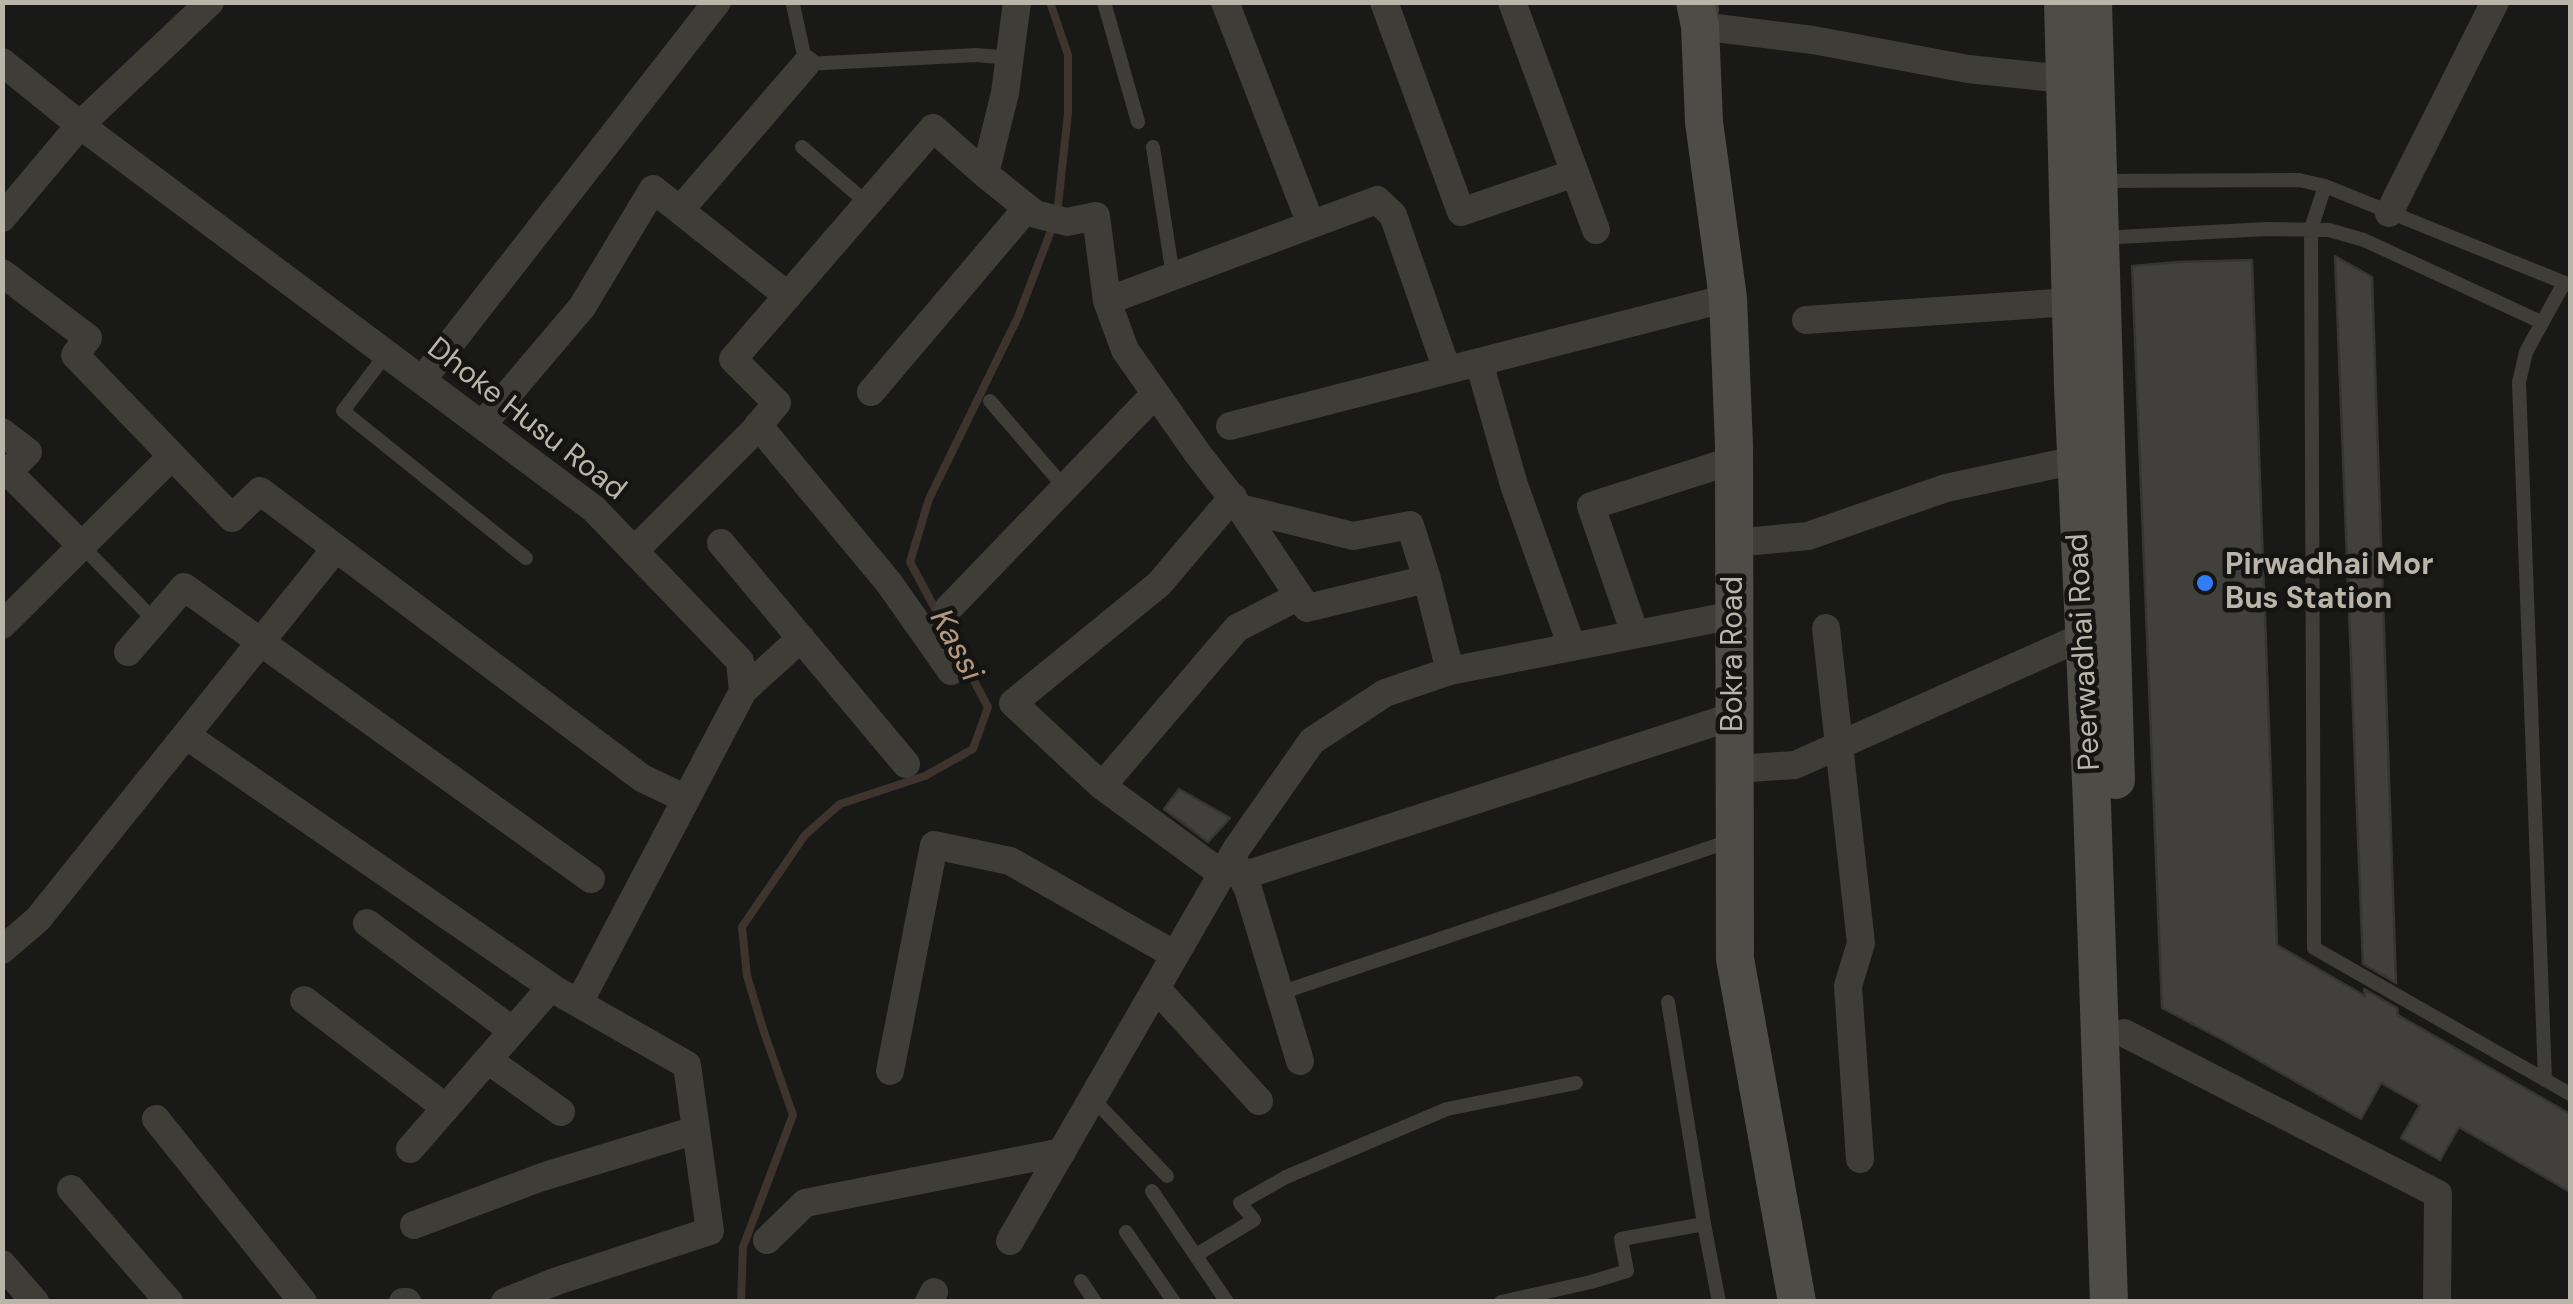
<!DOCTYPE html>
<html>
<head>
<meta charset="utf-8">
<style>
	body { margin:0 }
	#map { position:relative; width:2573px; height:1304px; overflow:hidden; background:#191917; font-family:"DM Sans",sans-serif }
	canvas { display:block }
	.frame { position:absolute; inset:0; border:5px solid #bab4a9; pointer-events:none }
</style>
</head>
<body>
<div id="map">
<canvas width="2573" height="1304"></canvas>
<div class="frame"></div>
</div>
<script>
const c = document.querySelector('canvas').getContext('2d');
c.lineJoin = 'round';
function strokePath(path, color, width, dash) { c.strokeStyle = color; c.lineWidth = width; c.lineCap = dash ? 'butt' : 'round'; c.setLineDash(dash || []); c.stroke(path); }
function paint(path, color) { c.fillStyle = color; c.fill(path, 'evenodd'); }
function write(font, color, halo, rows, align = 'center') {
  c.font = font + ' "DM Sans",sans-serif'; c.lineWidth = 9; c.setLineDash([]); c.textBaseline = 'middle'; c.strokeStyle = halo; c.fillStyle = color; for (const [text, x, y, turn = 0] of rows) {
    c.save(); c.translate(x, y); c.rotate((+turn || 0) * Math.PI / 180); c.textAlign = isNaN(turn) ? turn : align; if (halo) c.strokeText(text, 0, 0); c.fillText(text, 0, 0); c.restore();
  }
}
const stream = new Path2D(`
	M 741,1302 L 743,1247 L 793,1115 L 764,1032 L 747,976 L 742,927 L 805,835 L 840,804 L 925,776 L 973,749 L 988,707 L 910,562 L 929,499 L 1018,317 L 1057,215 L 1068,113 L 1068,55 L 1050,2`);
const building = new Path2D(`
	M 2335,256 L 2372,277 L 2396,983 L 2363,964 Z
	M 2252,260 L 2277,945 L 2365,996 L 2364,989 L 2397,1008 L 2398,1015 L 2570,1114 L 2570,1192 L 2459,1127 L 2440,1160 L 2401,1138 L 2420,1105 L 2381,1083 L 2361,1119 L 2223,1040 L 2162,1008 L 2132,266 L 2178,262 Z
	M 1179,789 L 1230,818 L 1208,842 L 1164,809 Z`);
const lane = new Path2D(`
	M 1104,2 L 1138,122
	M 793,5 L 806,64 L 976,55 L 1010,58
	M 802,147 L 867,203
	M 1153,147 L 1173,276
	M 2101,181 L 2299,180 L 2325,186 L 2570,285
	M 2325,186 L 2311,229 L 2314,948 L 2570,1094
	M 2100,238 L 2267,229 L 2329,230 L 2364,240 L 2541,322
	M 387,353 L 343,411 L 526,558
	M 990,401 L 1065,488
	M 81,545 L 155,621
	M 1280,993 L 1730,841
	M 2545,1080 L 2519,382 L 2526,352 L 2564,283
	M 1092,1098 L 1167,1176
	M 1152,1191 L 1227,1302
	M 1704,1224 L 1719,1302
	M 1126,1232 L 1174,1302
	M 1196,1255 L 1254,1220 L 1240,1203 L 1286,1177 L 1447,1109 L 1576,1083
	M 1081,1281 L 1095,1302
	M 1501,1302 L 1591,1282 L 1627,1271 L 1621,1239 L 1704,1224 L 1668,1002`);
const street = new Path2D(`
	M 1225,2 L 1305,209
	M 1384,2 L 1461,212 L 1575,173
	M 1512,2 L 1596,230
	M 1705,9 L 1700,26 L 1813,40 L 1968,69 L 2065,79
	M 2,62 L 80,125 L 594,509 L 740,661 L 743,691 L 583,995
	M 985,174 L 1035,214 L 1067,222 L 1096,216 L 1107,301 L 1125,350 L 1198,454 L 1240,508 L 1353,536 L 1410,525 L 1427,579 L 1450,671
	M 680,210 L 806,64
	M 2389,213 L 2495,2
	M 2,218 L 80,125 L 210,2
	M 2,273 L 88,338 L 75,355 L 232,518 L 260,491 L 642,778 L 686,799
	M 1107,301 L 1377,200 L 1393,215 L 1447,370
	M 1806,320 L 2071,302
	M 1479,362 L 1514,485 L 1572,647
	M 422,380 L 717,2
	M 871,392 L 1027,208
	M 482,425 L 582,307 L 653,189 L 788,296
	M 758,425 L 889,583 L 951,671
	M 1230,426 L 1728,298
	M 2,432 L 28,452 L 8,472 L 81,545
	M 1240,508 L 1307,608 L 1427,579
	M 721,543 L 906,764
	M 1734,543 L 1808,536 L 1946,488 L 2076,460
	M 634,551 L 752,433 L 777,403 L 733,359 L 933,128 L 985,174 L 1005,93 L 1017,2
	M 948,609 L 1155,394
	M 2,625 L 172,456
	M 1826,628 L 1861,943 L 1848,986 L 1860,1159
	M 1635,634 L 1591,506 L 1734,460
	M 128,652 L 184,587 L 591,879
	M 743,691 L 801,638
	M 187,736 L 557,991 L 687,1065 L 710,1231 L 557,1281 L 505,1302
	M 1735,769 L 1795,765 L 2084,636
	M 1102,786 L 1013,703 L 1159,584 L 1233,497
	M 1235,863 L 1248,889 L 1300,1061
	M 1222,874 L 1102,786 L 1237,628 L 1299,596
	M 1242,876 L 1734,716
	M 367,923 L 513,1031
	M 2,950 L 38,919 L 336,548
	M 1156,988 L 1259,1101
	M 304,1000 L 446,1108
	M 2124,1033 L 2438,1194 L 2437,1302
	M 488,1060 L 561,1112
	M 890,1071 L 934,845 L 1010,861 L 1175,955
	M 156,1119 L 303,1302
	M 410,1149 L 551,987
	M 71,1189 L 169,1302
	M 414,1225 L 542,1177 L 696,1130
	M 767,1240 L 805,1203 L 1062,1152
	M 1010,1241 L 1237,848 L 1312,741 L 1385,693 L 1450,671 L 1734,615
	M 2,1264 L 35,1302
	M 403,1302 L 407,1302
	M 929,1302 L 934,1292`);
const secondary = new Path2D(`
	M 1695,2 L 1700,26 L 1704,122 L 1728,298 L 1734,445 L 1735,959 L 1797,1302
	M 2063,2 L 2073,387 L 2092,804 L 2109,1302
	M 2093,2 L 2116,780`);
const markers = [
	[2205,583,10,"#317df8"]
];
const streetNames = [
	["Dhoke Husu Road",526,420,38],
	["Peerwadhai Road",2085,652,-93],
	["Bokra Road",1734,654,-90]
];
const poiNames = [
	["Pirwadhai Mor",2225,566],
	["Bus Station",2225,600]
];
const waterNames = [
	["Kassi",955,646,62]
];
strokePath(stream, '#3e332d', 8);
paint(building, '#41403c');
strokePath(building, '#353531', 2.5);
strokePath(lane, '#3e3d38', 14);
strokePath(street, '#3e3d38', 28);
strokePath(secondary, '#4e4c46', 38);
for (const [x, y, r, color] of markers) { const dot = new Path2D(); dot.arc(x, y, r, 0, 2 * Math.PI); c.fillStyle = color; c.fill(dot); strokePath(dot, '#141412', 4); }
write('30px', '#bab4a9', '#141412', streetNames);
write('bold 30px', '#bab4a9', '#141412', poiNames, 'left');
write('italic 32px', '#b5967f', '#141412', waterNames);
</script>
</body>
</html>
